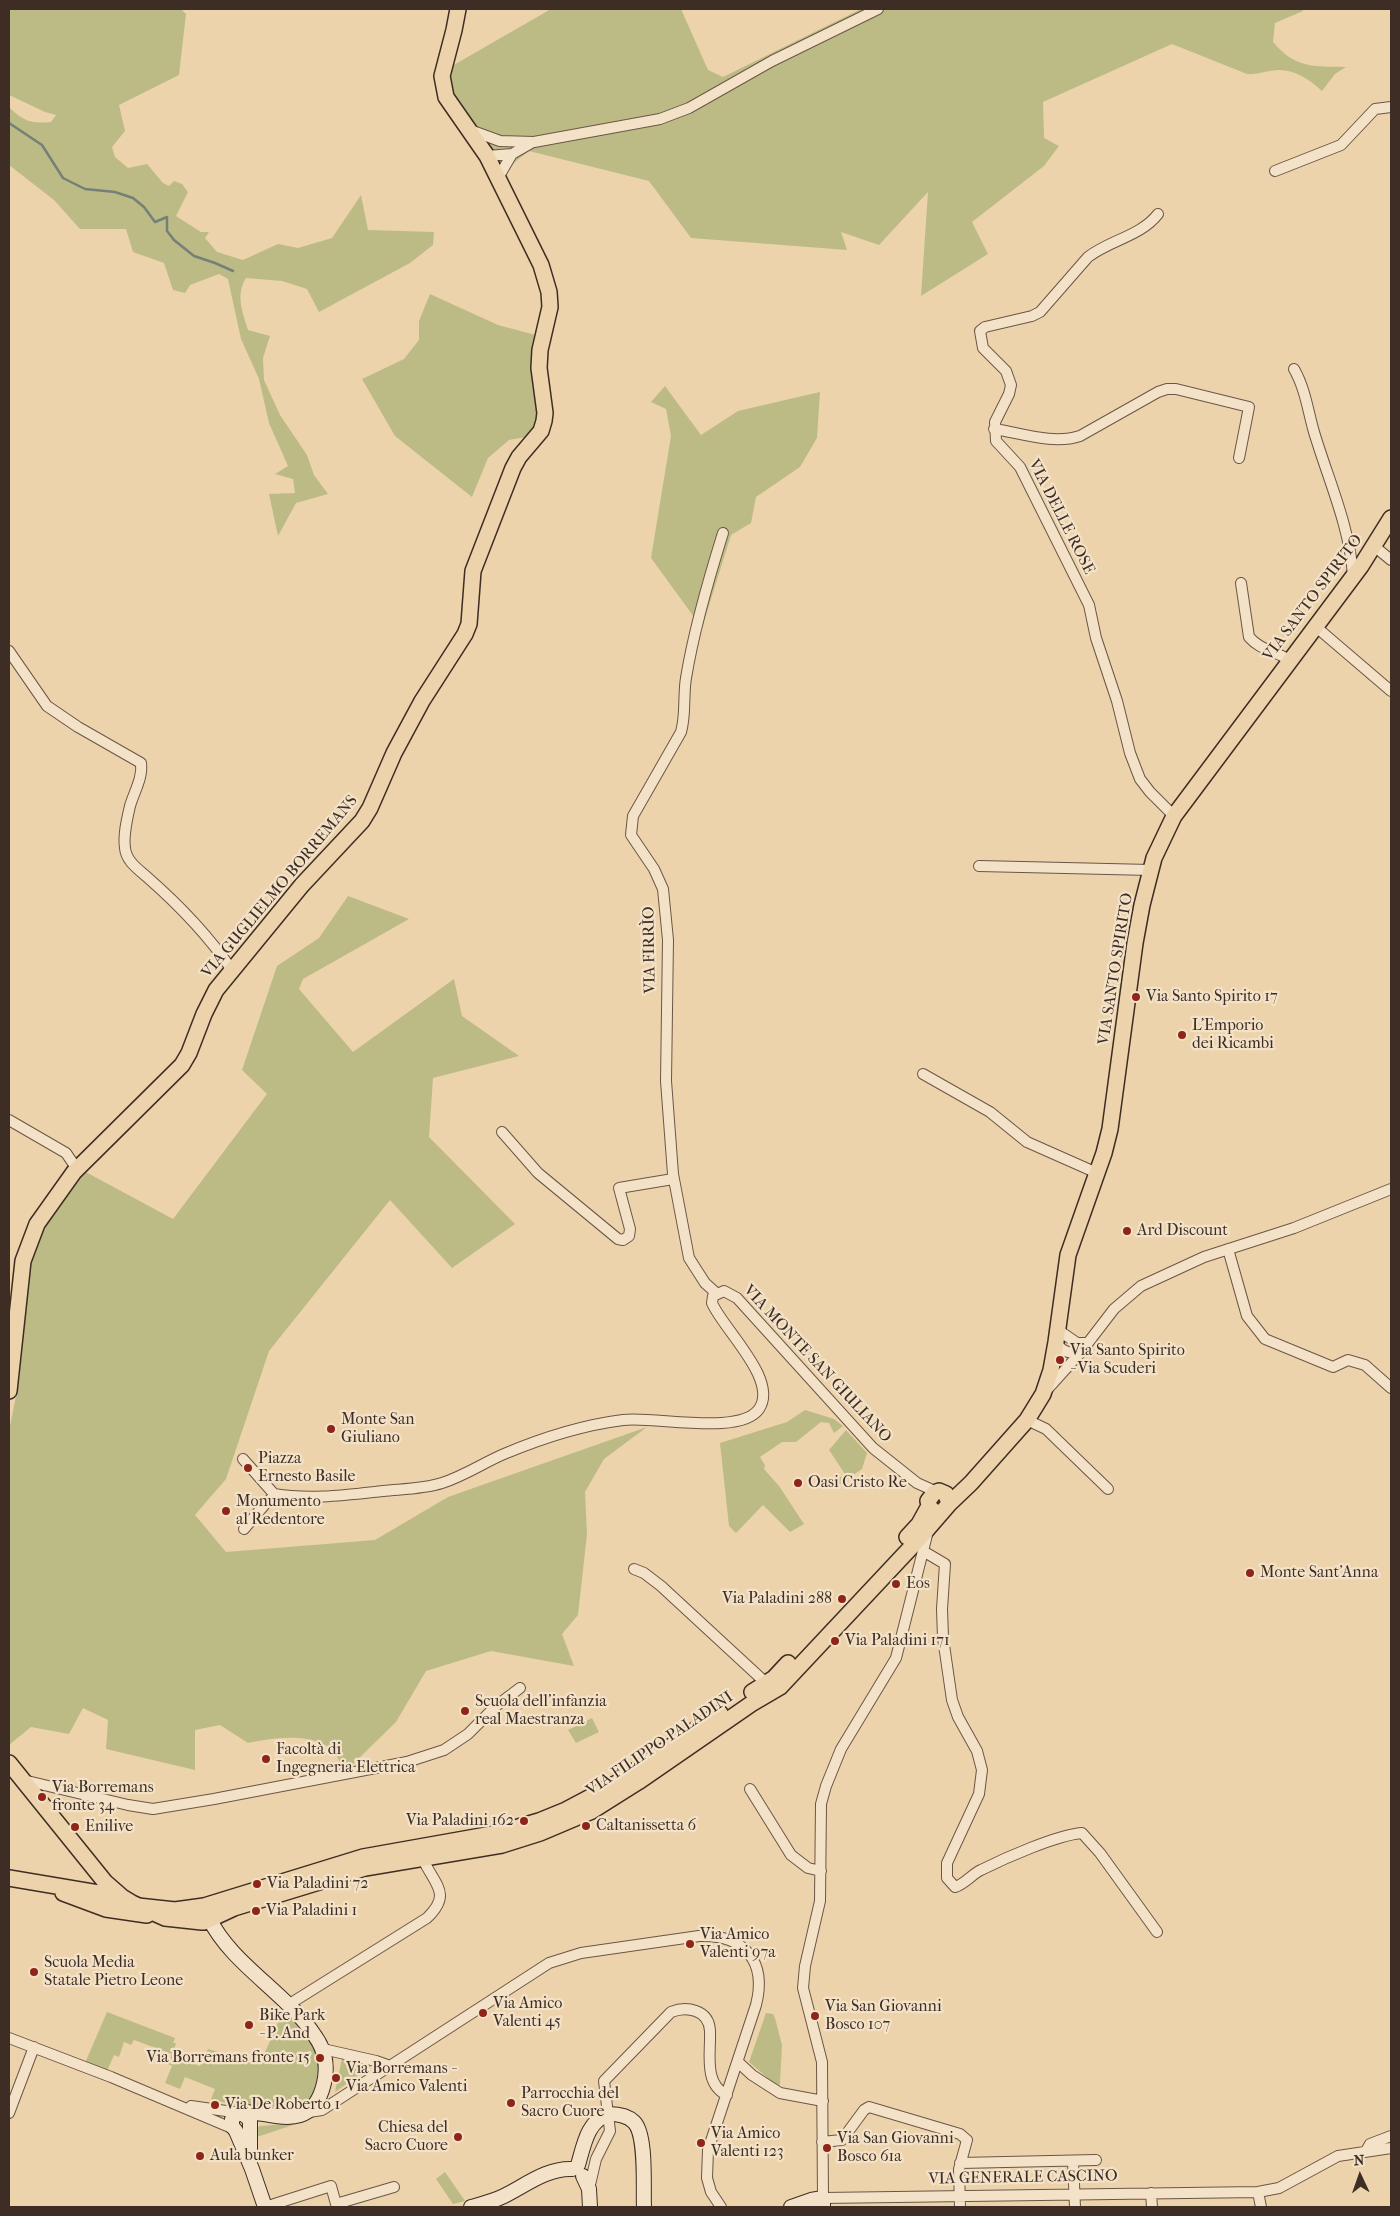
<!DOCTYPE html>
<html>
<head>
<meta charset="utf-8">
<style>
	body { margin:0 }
	#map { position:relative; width:1400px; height:2216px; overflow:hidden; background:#edd3ab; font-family:"IM FELL French Canon",serif }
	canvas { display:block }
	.frame { position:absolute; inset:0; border:10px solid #3e2d24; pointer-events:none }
	.north { position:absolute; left:1335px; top:2151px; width:50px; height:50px; -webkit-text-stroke:4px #f3e2c8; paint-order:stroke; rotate:357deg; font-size:14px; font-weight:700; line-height:20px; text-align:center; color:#3e2d24 }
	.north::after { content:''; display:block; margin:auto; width:18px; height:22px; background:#3e2d24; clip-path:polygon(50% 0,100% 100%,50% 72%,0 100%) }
</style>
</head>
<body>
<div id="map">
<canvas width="1400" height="2216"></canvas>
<div class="frame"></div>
<div class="north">N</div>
</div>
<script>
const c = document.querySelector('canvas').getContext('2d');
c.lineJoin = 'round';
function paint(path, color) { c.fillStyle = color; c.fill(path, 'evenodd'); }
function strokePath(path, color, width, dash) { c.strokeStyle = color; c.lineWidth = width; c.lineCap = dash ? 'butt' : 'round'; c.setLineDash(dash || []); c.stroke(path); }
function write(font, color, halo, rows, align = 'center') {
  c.font = font + ' "IM FELL French Canon",serif'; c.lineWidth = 4.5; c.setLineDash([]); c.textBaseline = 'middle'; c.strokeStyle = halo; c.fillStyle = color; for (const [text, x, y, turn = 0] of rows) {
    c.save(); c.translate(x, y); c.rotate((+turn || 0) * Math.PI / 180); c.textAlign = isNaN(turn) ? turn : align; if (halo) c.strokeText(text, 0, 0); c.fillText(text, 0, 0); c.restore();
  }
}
const green = new Path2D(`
	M 9,9 L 181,9 L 186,14 L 179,75 L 119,105 L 125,131 L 112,147 L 115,157 L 128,168 L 147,164 L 163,183 L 169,186 L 174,181 L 182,184 L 188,192 L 176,216 L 201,232 L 209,232 L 205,238 L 217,252 L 243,260 L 278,244 L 298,248 L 332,238 L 361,195 L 368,230 L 434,232 L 433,245 L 410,263 L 319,312 L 307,289 L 282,281 L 246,278 C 235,295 243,313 248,330 L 270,336 L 263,358 L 264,380 L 280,415 L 307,455 L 314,475 L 328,494 L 296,503 L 278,536 L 269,494 L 295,493 L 293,479 L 275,474 L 288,466 L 269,423 L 259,379 L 241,339 L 228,279 L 219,274 L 190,285 L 185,293 L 173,290 L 164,263 L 133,252 L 126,229 L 80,229 L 54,200 L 9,165 L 9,107 C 23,121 31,124 51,122 L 56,115 L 45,112 L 9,95 Z
	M 551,9 L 681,9 L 708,70 L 723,77 L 861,9 L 1303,9 L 1303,11 L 1275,23 L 1273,42 C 1296,69 1313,66 1346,67 L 1335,74 L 1322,91 C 1310,80 1296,70 1279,70 C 1268,70 1258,75 1247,74 L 1172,44 L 1043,102 L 1044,138 L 1059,146 L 1044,166 L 972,222 L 988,254 L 921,296 L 928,192 L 879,245 L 841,232 L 847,250 L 691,238 L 649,181 L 529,151 L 501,173 L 450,89 L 452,66 Z
	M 430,294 L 498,325 L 543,337 L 544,421 L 526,437 L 509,440 L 488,458 L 472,497 L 395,436 L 362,379 L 404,359 L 419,340 L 419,321 Z
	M 665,386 L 701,435 L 738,411 L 820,392 L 817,438 L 800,467 L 756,497 L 751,523 L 731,535 L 702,628 L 651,558 L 671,436 L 666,409 L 651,402 Z
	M 348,896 L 409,919 L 303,979 L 299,989 L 353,1052 L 454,979 L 462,1016 L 519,1056 L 433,1078 L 429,1137 L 515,1224 L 452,1268 L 390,1200 L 269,1351 L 226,1479 L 195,1515 L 226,1552 L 375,1540 L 448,1497 L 647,1427 L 604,1459 L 585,1492 L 587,1534 L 578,1615 L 562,1634 L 574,1666 L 491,1651 L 426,1671 L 396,1722 L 353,1764 L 341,1765 C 339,1761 337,1755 334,1752 C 315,1731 272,1738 248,1743 L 220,1725 L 195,1730 L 195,1770 L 106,1749 L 108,1720 L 83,1708 L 69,1734 L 31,1727 L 9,1745 L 9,1431 L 19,1381 L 27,1278 L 33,1247 L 48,1214 L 82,1170 L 173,1219 L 267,1094 L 242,1070 L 277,966 L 319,938 Z
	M 805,1410 L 834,1419 L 843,1426 L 834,1433 L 829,1423 L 821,1422 L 796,1442 L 782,1442 L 760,1457 L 765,1465 L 764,1469 L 779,1486 L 804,1524 L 790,1532 L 763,1505 L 736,1533 L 729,1526 L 720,1443 L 787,1422 Z
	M 846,1430 L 867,1453 L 862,1469 L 837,1486 L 834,1482 L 845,1474 L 829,1450 Z
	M 592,1718 L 599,1732 L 576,1743 L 568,1730 Z
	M 284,2009 L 311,2042 L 317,2058 L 320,2070 L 311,2100 L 305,2106 L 297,2109 L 242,2107 L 211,2099 L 215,2089 L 185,2077 L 180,2089 L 165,2083 L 172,2066 L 168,2064 L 172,2054 L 134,2040 L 131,2045 L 124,2042 L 119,2057 L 114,2055 L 107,2071 L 85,2063 L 107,2012 L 175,2038 L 173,2043 L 176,2043 L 174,2051 L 178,2053 L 177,2057 L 200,2066 L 208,2049 L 260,2064 Z
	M 766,2013 L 773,2014 L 775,2018 L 782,2045 L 780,2084 L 777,2086 L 749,2062 Z
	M 342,2058 L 351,2062 L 374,2064 L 335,2092 Z
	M 299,2123 L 251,2139 L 256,2129 L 260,2126 Z
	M 445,2172 L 465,2201 L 453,2204 L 436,2179 Z`);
const stream = new Path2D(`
	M 9,123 L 42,145 L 63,178 L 85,189 L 115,192 L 133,198 L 144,207 L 155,222 L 167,217 L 167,231 L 174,240 L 194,256 L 215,263 L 233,271`);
const street = new Path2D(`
	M 470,130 L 500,141 L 534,142 L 660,119 L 689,108 L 772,61 L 878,9
	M 487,156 L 512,154
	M 1275,171 L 1341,145 L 1375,109 L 1391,107
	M 498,178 L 512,154 L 533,142
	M 1158,214 C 1141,236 1110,240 1088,257 L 1040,312 L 1032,316 L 985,327 L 980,331 L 983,348 L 1006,371 L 1011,385 L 1009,394 L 995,422 L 996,441 L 1020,467 L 1089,605 L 1096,638 L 1117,701 L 1130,753 L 1140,779 L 1150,792 L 1174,816
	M 1294,369 C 1305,388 1308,411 1314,432 C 1328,479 1350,527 1353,576
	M 994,429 C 1021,433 1053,445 1080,436 L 1158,392 L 1167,389 L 1176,389 L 1249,407 L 1239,458
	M 1374,546 L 1391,560
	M 1241,583 L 1249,637 C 1260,650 1276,651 1289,660
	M 1315,626 L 1391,691
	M 9,651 L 47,706 L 78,727 L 141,763 C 143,778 134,792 130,806 C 127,819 123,835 125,848 C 126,861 138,869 147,877 C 179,905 208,935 232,970
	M 979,866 L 1151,870
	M 923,1074 L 990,1112 L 1027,1142 L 1097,1173
	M 9,1120 L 66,1153 L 77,1169
	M 502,1132 L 538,1173 L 618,1239 L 623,1240 L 629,1236 L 630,1229 L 619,1188 L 673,1179
	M 1228,1249 L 1247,1316 L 1265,1339 L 1333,1367 L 1348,1360 L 1365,1365 L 1391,1388
	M 716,1293 L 705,1283 L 689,1258 L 673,1174 L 666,1081 L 668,940 L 663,889 L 654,869 L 631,835 L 633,816 L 681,732 C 686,715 683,696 686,678 C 694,629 708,581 723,533
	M 1058,1330 L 1077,1343 L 1088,1343
	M 1056,1342 C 1061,1352 1070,1354 1081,1352
	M 1045,1392 L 1081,1352 L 1114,1309 L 1141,1286 L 1204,1257 L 1294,1228 L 1391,1189
	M 1027,1420 L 1046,1429 L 1108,1489
	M 243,1459 L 274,1494 C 310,1500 346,1495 383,1491 C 402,1489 423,1489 442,1483 C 464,1476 483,1463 504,1454 C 542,1438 583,1425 623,1420 C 655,1416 740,1436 759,1409 C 779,1380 723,1329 712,1303 L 713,1296 L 724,1291 L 737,1298 L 873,1448 L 917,1483 L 937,1492
	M 244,1529 L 266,1503 L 276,1495
	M 928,1531 L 896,1658 L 841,1749 L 826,1786 L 821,1804 L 820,1901 L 805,1966 L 803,1988 L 822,2062 L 823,2198 L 1258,2192 L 1279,2188 L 1338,2156 L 1391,2148
	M 923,1551 L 945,1564 L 942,1609 L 943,1638 L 952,1700 L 958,1717 L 977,1751 L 982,1770 L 979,1794 L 947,1863 L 947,1878 L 955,1887 C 965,1884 972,1874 981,1870 C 1005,1858 1057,1835 1082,1833 L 1100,1853 L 1157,1932
	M 634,1569 L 644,1573 L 661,1586 L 766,1683
	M 23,1780 L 128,1805 L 153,1809 L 214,1799 L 407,1762 L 444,1750 L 468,1734 L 496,1706 L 520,1688
	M 750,1789 L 791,1855 L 808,1868 L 821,1871
	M 288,2005 L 427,1918 C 453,1893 434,1885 422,1857
	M 9,2038 L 111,2077 L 234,2129
	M 323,2049 L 376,2061 L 390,2066
	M 738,2062 L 752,2075 L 780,2093 L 823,2101
	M 191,2106 L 240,2113
	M 309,2112 L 322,2110 L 549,1963 L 581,1953 L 699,1936 C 745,1934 767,1962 756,2005 L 708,2150 L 707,2178 L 711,2192 L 721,2207
	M 9,2113 L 34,2047
	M 822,2142 L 842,2140 L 864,2110 L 869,2107 L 960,2134 L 967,2140 L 959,2169 L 960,2207
	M 1366,2151 L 1370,2144 L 1391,2136
	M 1073,2161 L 1075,2207
	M 960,2163 L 1096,2160
	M 589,2189 L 596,2159 L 610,2131 L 604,2081 L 671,2012 C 686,2006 709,2009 710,2031 C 711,2052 703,2084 727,2095
	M 1258,2192 L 1261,2207
	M 1151,2193 L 1152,2207
	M 265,2207 L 331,2186 L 336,2204 L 394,2187`);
const secondary = new Path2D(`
	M 209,1918 C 231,1964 287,1993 315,2036 C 325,2050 328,2066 324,2083 C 309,2148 249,2095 232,2119 L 232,2126 L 236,2131 L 252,2169 L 265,2207
	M 243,2114 L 250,2120 L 250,2155
	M 578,2165 C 584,2145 587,2121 609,2114 C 618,2114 628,2116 634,2122 C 647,2135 643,2189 644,2207
	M 583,2176 L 589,2189 L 590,2207
	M 471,2207 C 482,2204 494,2201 504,2196 C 526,2185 547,2168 572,2169
	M 791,2207 L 811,2200 L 823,2198 L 823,2207`);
const primary = new Path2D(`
	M 9,1391 L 23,1261 L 37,1224 L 74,1172 L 182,1065 L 189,1053 L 204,1014 L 216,990 L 302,885 L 362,821 L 370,808 L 394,753 L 422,701 L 465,634 L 469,624 L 473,571 L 513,468 L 519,457 L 541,431 L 544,421 L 545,413 L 539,368 L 540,350 L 550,307 L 549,292 L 541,265 L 487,156 L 446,97 L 442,76 L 454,30 L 458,9
	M 934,1511 L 930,1508 L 928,1501 L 934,1493 L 939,1491 L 946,1494 L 949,1504
	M 907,1537 L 919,1524 L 929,1506
	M 752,1692 L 774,1678 L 788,1663
	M 9,1763 L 105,1882 L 121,1896
	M 9,1878 L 122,1897 L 132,1903 L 165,1918 L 202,1922 L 207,1920 L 210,1915
	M 63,1893 L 106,1909 L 147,1915
	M 138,1906 L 175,1910 L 204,1906 L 363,1857 L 498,1833 L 539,1821 L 566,1810 L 617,1783 L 720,1713
	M 204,1922 L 234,1908 L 365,1868 L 502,1845 L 540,1833 L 592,1811 L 638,1782 L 751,1704 L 780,1687 L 917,1541 L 949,1504 L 971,1483 L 1027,1420 L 1043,1394 L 1051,1370 L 1056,1342 L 1068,1255 L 1104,1153 L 1110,1129 L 1135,943 L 1142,905 L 1154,858 L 1174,816 L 1361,566 L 1391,518`);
const markers = [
	[1136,997,5,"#8f2418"],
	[1182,1035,5,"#8f2418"],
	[1127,1231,5,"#8f2418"],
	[1060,1360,5,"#8f2418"],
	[331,1429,5,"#8f2418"],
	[248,1468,5,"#8f2418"],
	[798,1483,5,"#8f2418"],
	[226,1511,5,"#8f2418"],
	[1250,1573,5,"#8f2418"],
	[896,1584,5,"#8f2418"],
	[842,1599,5,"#8f2418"],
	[835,1641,5,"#8f2418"],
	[465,1711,5,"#8f2418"],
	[266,1759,5,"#8f2418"],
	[42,1797,5,"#8f2418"],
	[524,1821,5,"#8f2418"],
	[586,1826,5,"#8f2418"],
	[75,1827,5,"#8f2418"],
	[257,1884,5,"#8f2418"],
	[256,1911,5,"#8f2418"],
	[690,1944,5,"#8f2418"],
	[34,1972,5,"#8f2418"],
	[483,2013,5,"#8f2418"],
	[815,2016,5,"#8f2418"],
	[249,2025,5,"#8f2418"],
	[320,2058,5,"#8f2418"],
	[336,2078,5,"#8f2418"],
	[511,2103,5,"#8f2418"],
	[215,2105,5,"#8f2418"],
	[458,2137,5,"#8f2418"],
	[701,2143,5,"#8f2418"],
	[827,2148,5,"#8f2418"],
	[200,2156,5,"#8f2418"]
];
const streetNames = [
	["VIA DELLE ROSE",1061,517,63],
	["VIA SANTO SPIRITO",1313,598,-53],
	["VIA GUGLIELMO BORREMANS",280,887,-50],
	["VIA FIRRÌO",650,950,-91],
	["VIA SANTO SPIRITO",1116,969,-81],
	["VIA MONTE SAN GIULIANO",817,1364,47],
	["VIA FILIPPO PALADINI",660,1744,-34],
	["VIA GENERALE CASCINO",1023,2178,-1]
];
const poiNames = [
	["Via Santo Spirito 17",1146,997],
	["L'Emporio",1192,1026],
	["dei Ricambi",1192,1044],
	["Ard Discount",1137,1231],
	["Via Santo Spirito",1070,1351],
	["- Via Scuderi",1070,1369],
	["Monte San",341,1420],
	["Giuliano",341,1438],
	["Piazza",258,1459],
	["Ernesto Basile",258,1477],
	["Oasi Cristo Re",808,1483],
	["Monumento",236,1502],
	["al Redentore",236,1520],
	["Monte Sant'Anna",1260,1573],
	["Eos",906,1584],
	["Via Paladini 288",832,1599,"right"],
	["Via Paladini 171",845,1641],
	["Scuola dell'infanzia",475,1702],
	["real Maestranza",475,1720],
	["Facoltà di",276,1750],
	["Ingegneria Elettrica",276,1768],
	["Via Borremans",52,1788],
	["fronte 34",52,1806],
	["Via Paladini 162",514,1821,"right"],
	["Caltanissetta 6",596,1826],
	["Enilive",85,1827],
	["Via Paladini 72",267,1884],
	["Via Paladini 1",266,1911],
	["Via Amico",700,1935],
	["Valenti 97a",700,1953],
	["Scuola Media",44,1963],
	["Statale Pietro Leone",44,1981],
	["Via Amico",493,2004],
	["Valenti 45",493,2022],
	["Via San Giovanni",825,2007],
	["Bosco 107",825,2025],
	["Bike Park",259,2016],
	["- P. And",259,2034],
	["Via Borremans fronte 15",310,2058,"right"],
	["Via Borremans -",346,2069],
	["Via Amico Valenti",346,2087],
	["Parrocchia del",521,2094],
	["Sacro Cuore",521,2112],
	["Via De Roberto 1",225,2105],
	["Chiesa del",448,2128,"right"],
	["Sacro Cuore",448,2146,"right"],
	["Via Amico",711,2134],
	["Valenti 123",711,2152],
	["Via San Giovanni",837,2139],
	["Bosco 61a",837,2157],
	["Aula bunker",210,2156]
];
paint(green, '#bcbb86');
strokePath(stream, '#758077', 2.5);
strokePath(street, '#6a5646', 12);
strokePath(secondary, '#3e2d24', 16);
strokePath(primary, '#3e2d24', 18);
strokePath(street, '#f3e2c8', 10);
strokePath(secondary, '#f3e2c8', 14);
strokePath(primary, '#edd3ab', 15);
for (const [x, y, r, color] of markers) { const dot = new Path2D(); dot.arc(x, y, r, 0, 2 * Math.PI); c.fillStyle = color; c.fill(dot); strokePath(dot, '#f3e2c8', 2); }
write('16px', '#3e2d24', '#f3e2c8', streetNames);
write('16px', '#3e2d24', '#f3e2c8', poiNames, 'left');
</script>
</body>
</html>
